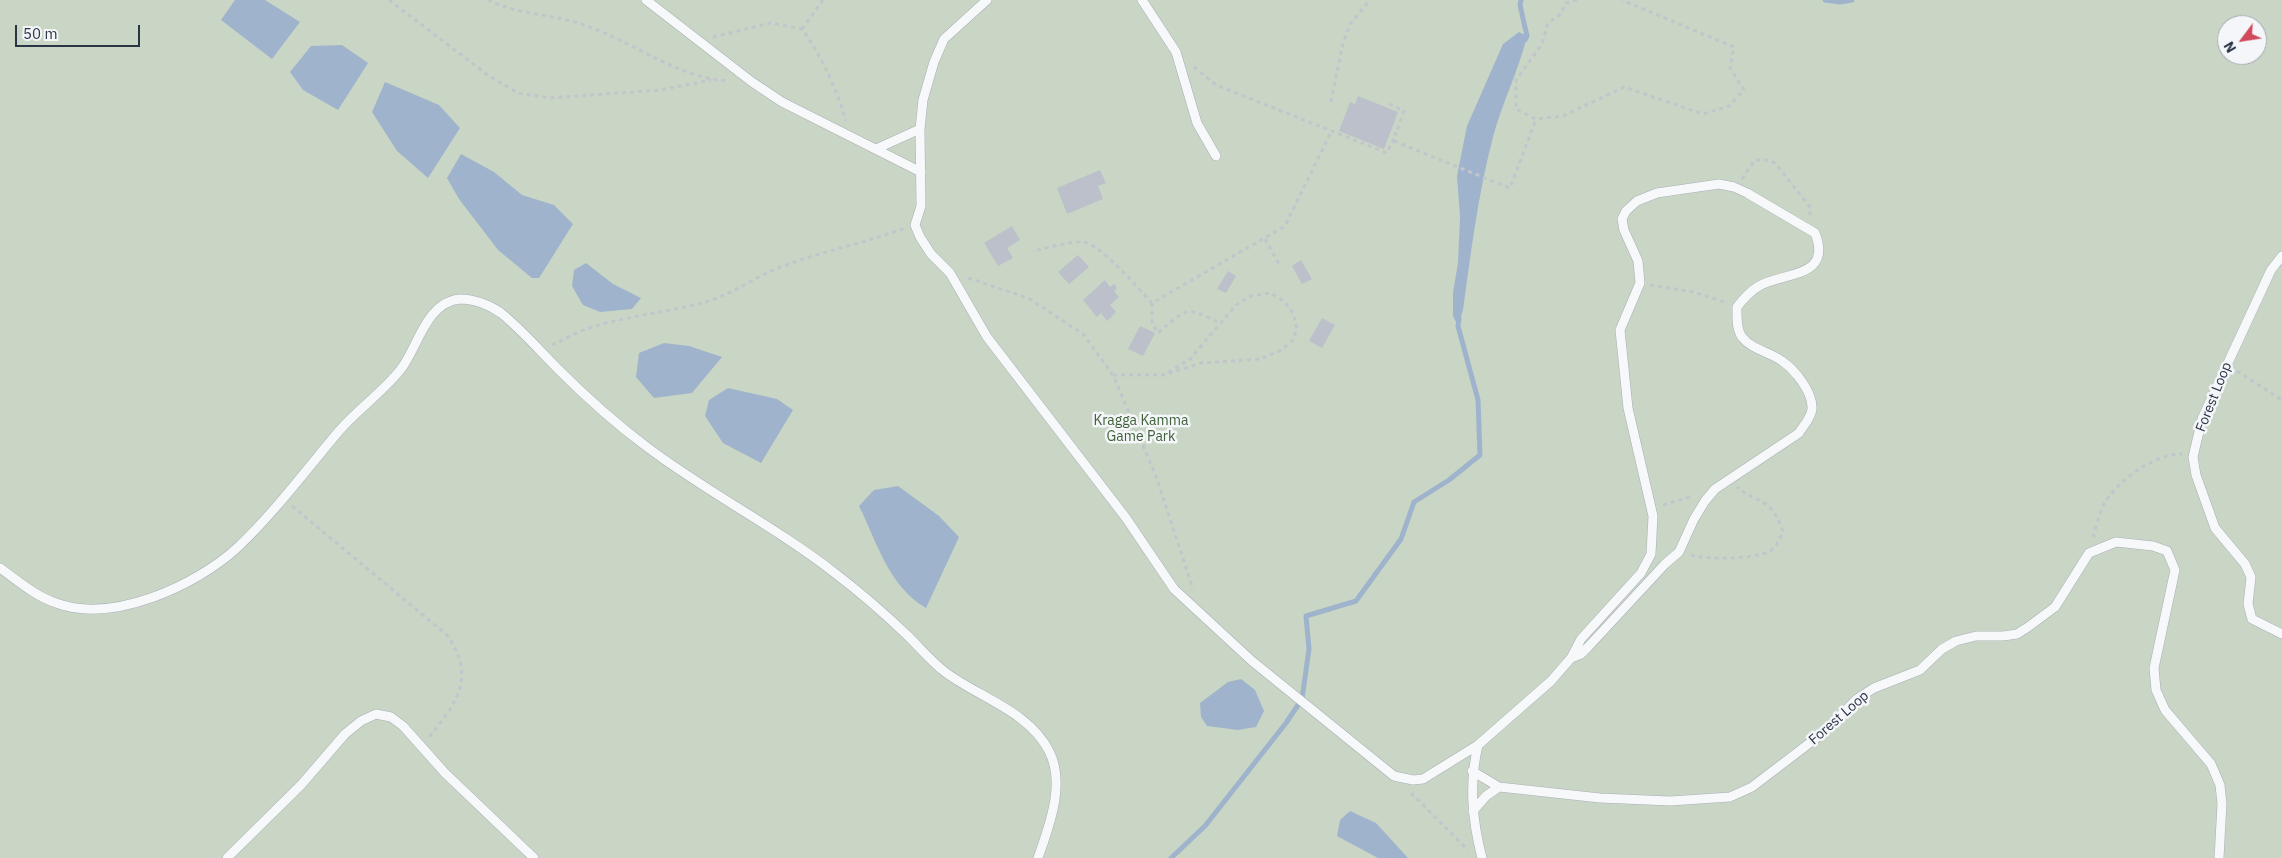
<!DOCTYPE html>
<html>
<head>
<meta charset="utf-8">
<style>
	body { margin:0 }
	#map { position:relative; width:2282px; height:858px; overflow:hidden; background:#e4e7ec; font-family:"IBM Plex Sans",sans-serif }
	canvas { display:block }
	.north { position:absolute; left:2217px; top:15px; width:50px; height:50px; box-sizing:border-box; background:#f4f6f9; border:1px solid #a4a8b1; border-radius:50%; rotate:239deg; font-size:14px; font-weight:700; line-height:20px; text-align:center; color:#2b3445 }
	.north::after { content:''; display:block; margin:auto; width:18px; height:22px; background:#d1495b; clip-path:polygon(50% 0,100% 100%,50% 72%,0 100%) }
	.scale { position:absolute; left:15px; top:25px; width:125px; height:22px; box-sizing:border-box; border:2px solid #2b3445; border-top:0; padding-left:6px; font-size:15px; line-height:18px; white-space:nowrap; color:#2b3445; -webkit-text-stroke:4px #f4f6f9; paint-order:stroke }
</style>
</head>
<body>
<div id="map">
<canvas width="2282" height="858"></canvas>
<div class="north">N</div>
<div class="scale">50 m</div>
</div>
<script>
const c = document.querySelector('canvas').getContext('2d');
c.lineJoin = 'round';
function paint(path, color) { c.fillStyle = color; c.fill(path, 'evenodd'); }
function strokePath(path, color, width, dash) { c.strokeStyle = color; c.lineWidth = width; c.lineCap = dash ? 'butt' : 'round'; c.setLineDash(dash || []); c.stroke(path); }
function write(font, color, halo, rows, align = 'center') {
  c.font = font + ' "IBM Plex Sans",sans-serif'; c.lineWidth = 5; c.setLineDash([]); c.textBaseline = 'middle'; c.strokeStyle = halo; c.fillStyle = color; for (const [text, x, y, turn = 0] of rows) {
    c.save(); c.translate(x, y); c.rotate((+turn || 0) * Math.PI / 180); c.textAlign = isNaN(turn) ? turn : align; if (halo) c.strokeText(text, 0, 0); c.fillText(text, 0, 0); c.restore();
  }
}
const green = new Path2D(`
	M 0,0 L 2282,0 L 2282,858 L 0,858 ZM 2227,25 L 2257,25 L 2257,55 L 2227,55 Z`);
const water = new Path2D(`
	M 235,0 L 265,0 L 300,22 L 272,59 L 221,20 Z
	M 1519,32 L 1527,36 C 1519,70 1502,103 1493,137 C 1478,194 1471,252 1463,310 L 1458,326 L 1453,316 L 1453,292 L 1458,263 L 1460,217 L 1457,176 L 1467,126 L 1503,44 Z
	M 342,45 L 368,63 L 338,110 L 303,90 L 290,72 L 311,46 Z
	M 385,82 L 439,105 L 460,128 L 428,178 L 397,151 L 372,112 Z
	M 461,154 L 494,172 L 522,195 L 554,205 L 573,224 L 539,278 L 532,278 L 498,250 L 459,199 L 447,178 Z
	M 586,263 L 613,284 L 641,298 L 632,309 L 600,312 L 583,305 L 572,286 L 574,270 Z
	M 664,343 L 689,346 L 722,357 L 692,393 L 654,398 L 636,377 L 639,353 Z
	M 728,388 L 777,399 L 793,410 L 761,463 L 723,443 L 705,416 L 709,400 Z
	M 898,486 L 939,516 L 959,537 L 926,608 C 889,587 877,542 859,506 L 874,490 Z
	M 1241,679 L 1255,690 L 1264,711 L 1256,727 L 1238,730 L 1207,726 L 1201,717 L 1200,703 L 1228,682 Z
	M 1350,811 L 1376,823 L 1408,858 L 1378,858 L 1337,836 L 1340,820 Z`);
const stream = new Path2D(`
	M 1521,0 L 1520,5 L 1527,36 L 1525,40
	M 1825,0 L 1840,2 L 1852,0
	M 1171,858 L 1205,826 L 1286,723 L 1302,699 L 1309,649 L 1306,616 L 1356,601 L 1401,539 L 1414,502 L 1449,480 L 1480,455 L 1478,400 L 1458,326 L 1459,319`);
const building = new Path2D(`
	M 1358,96 L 1398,112 L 1384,149 L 1339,131 L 1350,102 L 1355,104 Z
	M 1100,170 L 1106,183 L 1098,186 L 1103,199 L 1067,214 L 1057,188 Z
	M 1012,226 L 1020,240 L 1007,248 L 1013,258 L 998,266 L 984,243 Z
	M 1078,255 L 1089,267 L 1069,284 L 1058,272 Z
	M 1301,260 L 1312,279 L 1302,284 L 1292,266 Z
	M 1228,271 L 1236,276 L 1226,293 L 1217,289 Z
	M 1105,280 L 1110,287 L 1114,284 L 1117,288 L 1114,291 L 1119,297 L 1110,305 L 1116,312 L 1107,321 L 1101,313 L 1097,317 L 1083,300 Z
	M 1322,318 L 1335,325 L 1322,348 L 1309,341 Z
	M 1140,326 L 1155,333 L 1143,356 L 1128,349 Z`);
const path = new Path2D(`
	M 389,0 L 489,76 L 518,93 L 550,98 L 660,90 L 711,80
	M 488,0 C 519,15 553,14 584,25 C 633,41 676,78 729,81
	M 1577,0 L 1566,3 L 1561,14 L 1548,23 L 1542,44 L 1516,80 L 1516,109 L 1536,119 L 1563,116 L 1624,87 L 1703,114 L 1729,106 L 1744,90 L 1730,68 L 1734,47 L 1622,0
	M 802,29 L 823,0
	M 713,37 L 771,23 L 802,29 C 822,57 836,87 846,121
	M 1194,67 L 1216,85 L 1387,153 L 1396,134 L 1390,132
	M 1331,102 L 1343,43 L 1350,24 L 1370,0
	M 1389,104 L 1404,111 L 1396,134
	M 1394,141 L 1510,188 L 1536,119
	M 1742,179 L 1754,161 L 1762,159 L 1775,163 L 1810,207 L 1810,216
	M 1265,239 L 1280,266
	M 1037,250 C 1052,247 1069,241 1083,242 C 1098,242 1140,290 1152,303 L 1285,226 L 1331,132
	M 968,278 L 1028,298 L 1083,334 L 1113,375 L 1156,476 L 1193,589
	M 1650,285 L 1694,292 L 1727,303
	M 1152,303 L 1152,323 L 1158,333 C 1187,309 1184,305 1220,323
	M 552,345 C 563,340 575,333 586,329 C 624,316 664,313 702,303 C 730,296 754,277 781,267 C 822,251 865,243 905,228
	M 2237,371 L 2282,400
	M 1113,375 L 1164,375 L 1201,363 L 1260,359 L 1281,350 L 1293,340 L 1297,329 L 1293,313 L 1284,301 L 1270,293 L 1251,296 L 1236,305 L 1190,359 L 1164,375
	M 1663,505 L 1693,496
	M 292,506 L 447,635 C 477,676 456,705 428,738
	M 2093,537 C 2096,527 2099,514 2104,504 C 2117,481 2155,453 2182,454
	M 1691,555 C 1705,560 1757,559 1770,551 C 1777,547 1780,538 1783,531 C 1770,496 1761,506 1737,487
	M 1411,793 L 1468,850`);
const service = new Path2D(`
	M 646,0 L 752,82 L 782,102 L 921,172
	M 987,0 L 944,39 L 934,62 L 923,100 L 920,129 L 921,206 L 915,225 L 920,237 L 931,254 L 950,273 L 987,337 L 1126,518 L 1174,589 L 1252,661 L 1394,776 L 1413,780 L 1423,779 L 1478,745 L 1551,681 L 1571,658 L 1581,639 L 1641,573 L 1651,554 L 1653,516 L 1628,408 L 1620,330 L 1640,283 L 1638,261 L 1624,230 L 1622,219 L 1626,211 L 1637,201 L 1657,193 L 1719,184 L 1734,187 L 1747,193 L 1815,233 C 1833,278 1784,272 1759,286 C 1750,291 1744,298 1737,307 C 1737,316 1736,329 1742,337 C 1752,350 1770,352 1782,361 C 1795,370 1813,392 1812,409 C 1811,418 1804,425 1799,433 L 1715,489 L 1705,501 L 1694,519 L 1679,552 L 1665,564 L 1588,647 L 1581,654 L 1571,658
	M 1142,0 L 1176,52 L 1197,123 L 1216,156
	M 876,149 L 920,129
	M 2282,256 L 2271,270 L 2202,419 L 2193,457 L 2196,475 L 2215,528 L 2245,564 L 2251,577 L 2248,604 L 2252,619 L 2282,634
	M 0,568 C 18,581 35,596 56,603 C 112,624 196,586 238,547 C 275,512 306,470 339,431 C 358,409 383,392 401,369 C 418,347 426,302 460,299 C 474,299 490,305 501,313 C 522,330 540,351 559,370 C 586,397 616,424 647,447 C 708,493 776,527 836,574 C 861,593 885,614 908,636 C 920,648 932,662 945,672 C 978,697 1029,711 1049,751 C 1066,784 1049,826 1038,858
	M 1478,745 C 1469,784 1472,819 1482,858
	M 1472,771 L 1499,787 L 1600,798 L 1670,801 L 1730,797 L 1752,787 L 1807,745 L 1824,732 L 1857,699 L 1874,688 L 1920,670 L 1942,649 L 1956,641 L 1976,636 L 2003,636 L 2017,634 L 2028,627 L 2055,607 L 2089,553 L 2116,542 L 2153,546 L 2167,551 L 2175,570 L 2154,668 L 2156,690 L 2165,710 L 2211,764 L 2220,785 L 2222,804 L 2219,858
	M 1473,811 L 1486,796 L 1499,787
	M 227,858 L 301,785 L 345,734 L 361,721 L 376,714 L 391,717 L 403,726 L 445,773 L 534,858`);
const streetNames = [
	["Forest Loop",2214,397,-68],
	["Forest Loop",1839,718,-41]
];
const parkNames = [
	["Kragga Kamma",1141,421],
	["Game Park",1141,437]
];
paint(green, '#c9d6c5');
paint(water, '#9fb4cc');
strokePath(stream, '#9fb4cc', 5);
paint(building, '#bbc0ca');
strokePath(service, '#a9aeb7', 10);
strokePath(path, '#c2c5cb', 3, [4, 4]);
strokePath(service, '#f7f8fa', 9);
write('14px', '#2b3445', '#f4f6f9', streetNames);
write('14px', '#3f6138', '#f4f6f9', parkNames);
</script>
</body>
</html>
